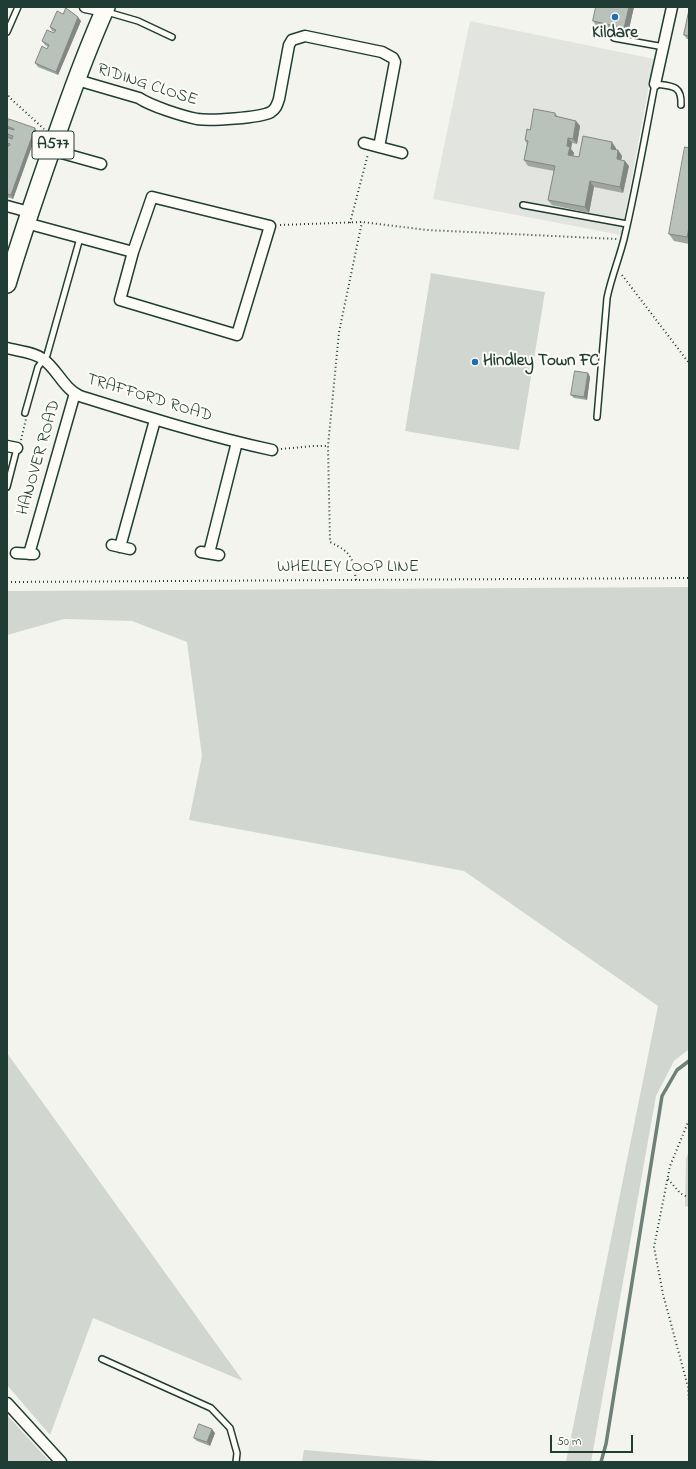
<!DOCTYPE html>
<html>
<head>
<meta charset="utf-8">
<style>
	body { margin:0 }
	#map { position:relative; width:696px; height:1469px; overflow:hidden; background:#f4f4ef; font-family:"Indie Flower",sans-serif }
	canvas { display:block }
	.frame { position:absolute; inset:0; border:8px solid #1f3d34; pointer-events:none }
	.scale { position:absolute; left:550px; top:1435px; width:83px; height:18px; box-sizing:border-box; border:2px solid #1f3d34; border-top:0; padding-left:5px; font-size:12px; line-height:14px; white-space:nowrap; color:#1f3d34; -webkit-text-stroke:3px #fdfcf7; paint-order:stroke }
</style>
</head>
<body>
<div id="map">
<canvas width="696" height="1469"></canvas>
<div class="frame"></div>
<div class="scale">50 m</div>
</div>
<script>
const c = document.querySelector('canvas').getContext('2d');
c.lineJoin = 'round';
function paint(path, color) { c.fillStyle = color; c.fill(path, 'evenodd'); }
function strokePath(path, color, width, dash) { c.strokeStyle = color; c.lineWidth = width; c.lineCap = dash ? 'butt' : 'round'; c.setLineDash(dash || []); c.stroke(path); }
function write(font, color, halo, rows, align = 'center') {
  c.font = font + ' "Indie Flower",sans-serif'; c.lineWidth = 4; c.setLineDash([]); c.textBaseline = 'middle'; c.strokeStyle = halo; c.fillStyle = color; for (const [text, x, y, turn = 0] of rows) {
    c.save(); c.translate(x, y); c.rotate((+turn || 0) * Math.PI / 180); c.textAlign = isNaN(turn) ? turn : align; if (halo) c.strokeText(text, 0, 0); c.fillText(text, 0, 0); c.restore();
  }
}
const built = new Path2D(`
	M 470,21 L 654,59 L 621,235 L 433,199 Z`);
const green = new Path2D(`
	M 431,273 L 545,292 L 519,450 L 405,431 Z
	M 689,587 L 689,1049 L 674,1061 L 656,1096 L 591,1462 L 566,1462 L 658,1006 L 464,871 L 189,820 L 202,756 L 187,642 L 132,621 L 64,619 L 7,635 L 7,591 Z
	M 7,1053 L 243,1381 L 93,1318 L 50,1435 L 7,1385 Z
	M 689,1152 L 689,1207 L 685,1206 L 686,1158 Z
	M 7,1415 L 50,1462 L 7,1462 Z
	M 304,1450 L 450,1462 L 302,1462 Z`);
const stream = new Path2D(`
	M 601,1462 L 606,1444 L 662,1096 L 677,1070 L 689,1061`);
const path = new Path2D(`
	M 7,92 L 9,97 L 44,129
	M 350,223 L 368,154
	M 280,225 L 362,222 L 427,230 L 617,239
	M 622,275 L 689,363
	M 21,440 L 26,419
	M 281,449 L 313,446 L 328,446
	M 356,580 C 352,556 352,553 330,542 L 328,446 L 339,332 L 362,222
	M 7,582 L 689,578
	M 689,1120 L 670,1166 L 654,1247 L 663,1294 L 688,1387 L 689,1402
	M 668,1179 L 680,1193 L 689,1198`);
const service = new Path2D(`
	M 107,12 L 138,21 L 172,37
	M 7,32 L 18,7
	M 614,38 L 664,47
	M 523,205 L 627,224
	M 25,413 L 38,367 L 47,355 L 80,238
	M 597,417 L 607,298 C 611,278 619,259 624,239 C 636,188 645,136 655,84 C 672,86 682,85 681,105
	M 7,487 L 17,448
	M 102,1359 L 211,1408 L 230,1428 L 237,1453 L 236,1462`);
const minor = new Path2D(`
	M 85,7 L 104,11
	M 77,80 L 139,98 C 151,106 182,116 197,119 C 210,121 260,118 271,112 C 276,109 277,105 279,99 L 289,45 L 292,40 L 305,36 L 382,52 L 393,58 L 395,62 L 379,147 L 402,153
	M 655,84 L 672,7
	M 364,143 L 379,147
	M 51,150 L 101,164
	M 7,206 L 29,212
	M 26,223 L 133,252 L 120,300 L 237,335 L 270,226 L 152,197 L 133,252
	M 7,348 C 18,351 34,352 43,359 C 57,369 64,389 80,396 C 144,416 207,436 272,450
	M 7,446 L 17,448
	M 112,545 L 130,549
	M 120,547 L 155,420
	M 201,552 L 219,555
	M 16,553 L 34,554
	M 209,553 L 237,442
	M 29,554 L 75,393
	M 7,1403 L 61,1462`);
const trunk = new Path2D(`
	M 7,284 C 24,228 43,173 63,117 C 76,80 90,43 106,7`);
const wall = new Path2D(`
	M 596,7 L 634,7 L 628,33 L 597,27 L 593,21 Z
	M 689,10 L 689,39 L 687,39 L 684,35 Z
	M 63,14 L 81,21 L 58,75 L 38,67 L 35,63 L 47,49 L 48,47 L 45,45 L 42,41 L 55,32 L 52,31 L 50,27 Z
	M 555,113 L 558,117 L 576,121 L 580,126 L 577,144 L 572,143 L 571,149 L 574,153 L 573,156 L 579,157 L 616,148 L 616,150 L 618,150 L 622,156 L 621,160 L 629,166 L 623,193 L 594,187 L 589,213 L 552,205 L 548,200 L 554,171 L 528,166 L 524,160 L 527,144 L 525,140 Z
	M 7,124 L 37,132 L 13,199 L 7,197 L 7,137 L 8,137 L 7,136 L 7,128 L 8,128 L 7,127 Z
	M 689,148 L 689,244 L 674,241 L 669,234 Z
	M 588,373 L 590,377 L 587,400 L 574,398 L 571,395 Z
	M 215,1433 L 210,1446 L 197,1441 L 194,1438 Z`);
const shadedWall = new Path2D(`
	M 629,7 L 634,7 L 628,33 L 624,28 Z
	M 78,17 L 81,21 L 58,75 L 56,72 Z
	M 576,121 L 580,126 L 577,144 L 573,139 Z
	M 35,128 L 37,132 L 13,199 L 11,195 Z
	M 568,138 L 572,143 L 571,149 L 574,153 L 572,161 L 568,155 L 567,146 Z
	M 612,142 L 616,148 L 615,155 L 611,149 Z
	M 618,150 L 622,156 L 620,165 L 617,159 Z
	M 625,161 L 629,166 L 623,193 L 620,187 Z
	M 590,181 L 594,187 L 589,213 L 585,207 Z
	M 689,229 L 689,240 L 687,237 Z
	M 588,373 L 590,377 L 587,400 L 584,397 Z
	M 212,1429 L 215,1433 L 210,1446 L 207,1442 Z`);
const building = new Path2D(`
	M 596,7 L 629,7 L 624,28 L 593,21 Z
	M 66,8 L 78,17 L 56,72 L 35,63 L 42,46 L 47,49 L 49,45 L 42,41 L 47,30 L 54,33 L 56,30 L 50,27 L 57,11 L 63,14 Z
	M 689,10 L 689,36 L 684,35 Z
	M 534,109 L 555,113 L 555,116 L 576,121 L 573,139 L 568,138 L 567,146 L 570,147 L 568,155 L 579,157 L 583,136 L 612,142 L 611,149 L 618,150 L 617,159 L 625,161 L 620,187 L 590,181 L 585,207 L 548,200 L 555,166 L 524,160 L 528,141 L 525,140 L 527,129 L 530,130 Z
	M 9,119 L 35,128 L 11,195 L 7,194 L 7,146 L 9,146 L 10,144 L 7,143 L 7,137 L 12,139 L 13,136 L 7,134 L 7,128 L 14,130 L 14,129 L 7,126 L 7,124 Z
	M 685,147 L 689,148 L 689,228 L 687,237 L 669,234 Z
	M 575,371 L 588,373 L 584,397 L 571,395 Z
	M 199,1424 L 212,1429 L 207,1442 L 194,1438 Z`);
const markers = [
	[615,17,4,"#1f6fb2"],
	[475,362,4,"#1f6fb2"]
];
const shields = [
	[53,145,42]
];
const shieldNames = [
	["A577",53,145]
];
const poiNames = [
	["Kildare",615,34],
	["Hindley Town FC",483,362,"left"]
];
const streetNames = [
	["RIDING CLOSE",147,86,18],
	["TRAFFORD ROAD",149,399,17],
	["HANOVER ROAD",40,458,-74],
	["WHELLEY LOOP LINE",348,568]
];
paint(built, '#e2e5df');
paint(green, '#d1d6d1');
strokePath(stream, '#6e8179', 3.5);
strokePath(service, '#1f3d34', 8);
strokePath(minor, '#1f3d34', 13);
strokePath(trunk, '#1f3d34', 20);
strokePath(path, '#1f3d34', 2, [1, 3]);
strokePath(service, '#fdfcf7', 5);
strokePath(minor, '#fdfcf7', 10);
strokePath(trunk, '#fdfcf7', 17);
paint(wall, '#9fa6a1');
paint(shadedWall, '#828783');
paint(building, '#b9c1bb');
strokePath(building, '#828783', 1);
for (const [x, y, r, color] of markers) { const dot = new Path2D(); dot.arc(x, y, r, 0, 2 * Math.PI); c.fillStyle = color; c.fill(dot); strokePath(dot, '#fdfcf7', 1.5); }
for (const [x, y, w] of shields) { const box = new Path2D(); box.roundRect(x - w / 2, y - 14, w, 28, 3); c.fillStyle = '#fdfcf7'; c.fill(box); strokePath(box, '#1f3d34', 1); }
write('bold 16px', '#1f3d34', null, shieldNames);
write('bold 17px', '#1f3d34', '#fdfcf7', poiNames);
write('17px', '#1f3d34', '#fdfcf7', streetNames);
</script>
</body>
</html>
